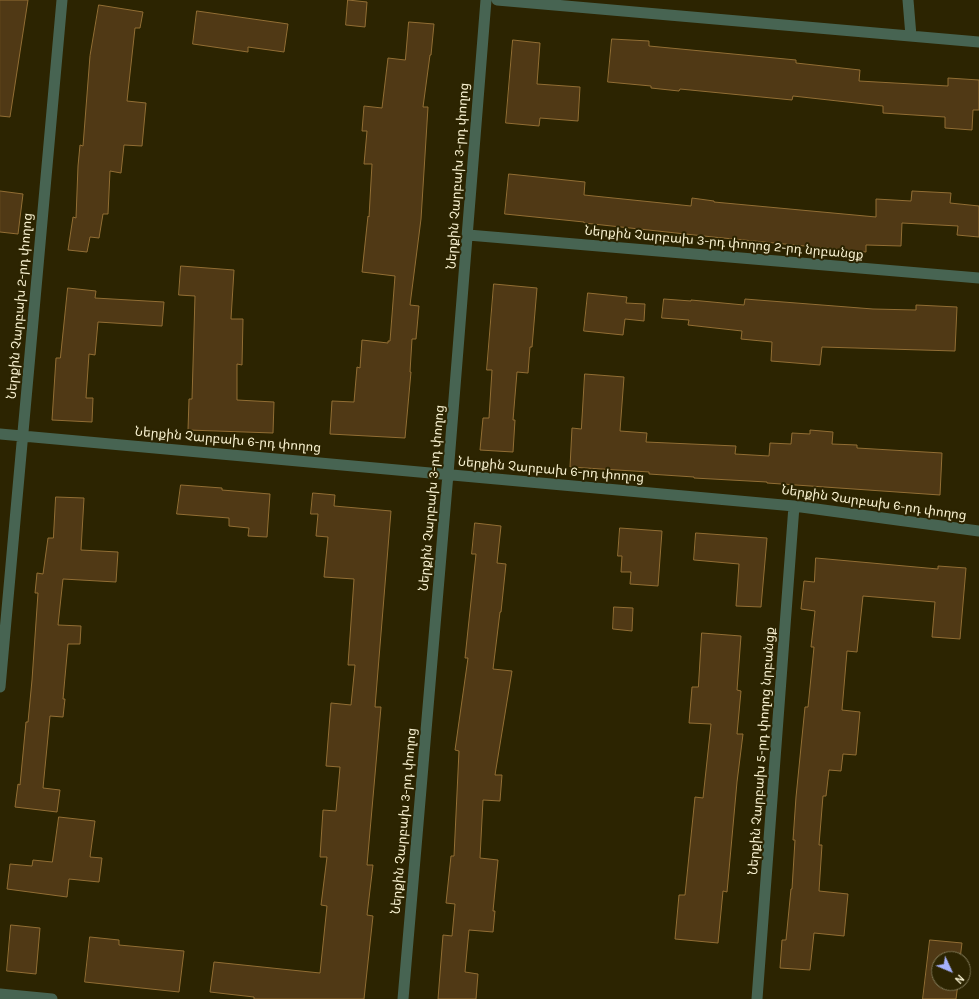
<!DOCTYPE html>
<html>
<head>
<meta charset="utf-8">
<style>
	body { margin:0 }
	#map { position:relative; width:979px; height:999px; overflow:hidden; background:#2c2401; font-family:Karla,sans-serif }
	canvas { display:block }
	.north { position:absolute; left:931px; top:951px; width:40px; height:40px; box-sizing:border-box; background:#2c2401; border:1px solid #7e7654; border-radius:50%; rotate:134deg; font-size:11px; font-weight:700; line-height:16px; text-align:center; color:#f8f1d0 }
	.north::after { content:''; display:block; margin:auto; width:14px; height:18px; background:#a6b1fc; clip-path:polygon(50% 0,100% 100%,50% 72%,0 100%) }
</style>
</head>
<body>
<div id="map">
<canvas width="979" height="999"></canvas>
<div class="north">N</div>
</div>
<script>
const c = document.querySelector('canvas').getContext('2d');
c.lineJoin = 'round';
function paint(path, color) { c.fillStyle = color; c.fill(path, 'evenodd'); }
function strokePath(path, color, width, dash) { c.strokeStyle = color; c.lineWidth = width; c.lineCap = dash ? 'butt' : 'round'; c.setLineDash(dash || []); c.stroke(path); }
function write(font, color, halo, rows, align = 'center') {
  c.font = font + ' Karla,"Noto Sans Armenian",sans-serif'; c.lineWidth = 4; c.setLineDash([]); c.textBaseline = 'middle'; c.strokeStyle = halo; c.fillStyle = color; for (const [text, x, y, turn = 0] of rows) {
    c.save(); c.translate(x, y); c.rotate((+turn || 0) * Math.PI / 180); c.textAlign = isNaN(turn) ? turn : align; if (halo) c.strokeText(text, 0, 0); c.fillText(text, 0, 0); c.restore();
  }
}
const building = new Path2D(`
	M 0,0 L 28,0 L 10,117 L 0,116 Z
	M 348,0 L 367,2 L 365,27 L 346,25 Z
	M 99,5 L 143,12 L 140,28 L 135,28 L 127,101 L 146,103 L 142,146 L 124,145 L 121,173 L 110,171 L 108,214 L 103,214 L 99,238 L 90,237 L 87,252 L 68,250 L 73,217 L 76,218 L 78,166 L 80,145 L 83,146 L 90,56 Z
	M 197,11 L 288,24 L 284,52 L 248,47 L 248,52 L 193,44 Z
	M 409,22 L 434,24 L 431,55 L 430,55 L 423,107 L 428,107 L 421,219 L 410,305 L 419,306 L 416,339 L 412,339 L 410,372 L 411,372 L 405,438 L 330,434 L 332,401 L 354,402 L 357,367 L 360,368 L 362,340 L 388,343 L 388,341 L 390,341 L 395,276 L 362,272 L 368,216 L 369,217 L 372,164 L 364,164 L 367,131 L 362,131 L 364,106 L 382,108 L 388,58 L 405,60 Z
	M 612,39 L 649,41 L 649,46 L 796,60 L 796,63 L 860,70 L 859,81 L 948,86 L 948,78 L 979,80 L 979,110 L 973,110 L 972,130 L 945,128 L 945,117 L 883,113 L 883,106 L 793,96 L 792,100 L 680,89 L 679,91 L 651,88 L 651,86 L 608,82 Z
	M 513,40 L 540,43 L 537,84 L 580,87 L 578,121 L 540,118 L 539,126 L 506,123 Z
	M 509,174 L 585,182 L 584,195 L 691,206 L 692,198 L 714,201 L 714,202 L 876,217 L 876,199 L 911,201 L 912,191 L 951,193 L 950,203 L 979,206 L 979,237 L 957,235 L 958,226 L 902,223 L 901,246 L 866,245 L 866,252 L 713,237 L 584,223 L 584,222 L 505,214 Z
	M 0,191 L 23,194 L 18,234 L 0,232 Z
	M 181,266 L 234,270 L 231,319 L 243,319 L 242,365 L 237,364 L 237,400 L 274,402 L 273,433 L 188,430 L 189,399 L 192,399 L 195,296 L 179,295 Z
	M 494,284 L 537,288 L 532,347 L 530,347 L 528,373 L 517,372 L 513,420 L 515,420 L 513,452 L 480,450 L 483,418 L 489,418 L 492,370 L 487,370 Z
	M 68,288 L 96,291 L 95,298 L 164,302 L 162,326 L 98,322 L 95,355 L 89,354 L 86,398 L 93,398 L 92,422 L 52,420 L 56,358 L 60,358 Z
	M 588,293 L 627,297 L 626,303 L 645,304 L 644,321 L 625,319 L 623,335 L 584,331 Z
	M 664,299 L 691,301 L 691,300 L 744,305 L 745,299 L 873,309 L 916,310 L 916,305 L 957,307 L 955,351 L 822,347 L 820,365 L 771,361 L 772,342 L 741,339 L 742,331 L 688,325 L 689,320 L 662,318 Z
	M 585,374 L 624,377 L 620,431 L 647,433 L 646,442 L 736,446 L 735,454 L 769,456 L 770,443 L 791,444 L 792,433 L 810,434 L 810,430 L 833,432 L 832,444 L 857,445 L 857,448 L 942,453 L 940,495 L 767,483 L 767,482 L 694,478 L 694,477 L 649,474 L 649,472 L 570,467 L 572,428 L 581,429 Z
	M 181,485 L 222,488 L 222,490 L 270,494 L 267,537 L 248,536 L 249,528 L 229,526 L 229,518 L 177,514 Z
	M 313,493 L 335,495 L 334,506 L 391,511 L 375,707 L 381,707 L 367,865 L 373,865 L 367,915 L 373,916 L 364,999 L 254,999 L 254,997 L 210,992 L 214,962 L 320,973 L 327,906 L 321,905 L 327,857 L 320,857 L 323,810 L 336,811 L 340,767 L 326,766 L 331,703 L 351,705 L 355,665 L 348,665 L 354,579 L 324,577 L 328,537 L 316,536 L 318,514 L 311,514 Z
	M 56,497 L 84,498 L 81,550 L 118,552 L 116,582 L 63,579 L 58,625 L 81,626 L 80,644 L 68,644 L 63,699 L 65,699 L 63,717 L 50,716 L 43,788 L 60,790 L 57,812 L 15,807 L 18,784 L 20,785 L 26,722 L 28,722 L 32,680 L 38,593 L 35,593 L 37,573 L 43,574 L 48,538 L 53,538 Z
	M 475,523 L 501,526 L 497,563 L 506,564 L 501,612 L 500,612 L 493,669 L 512,671 L 495,775 L 502,775 L 500,801 L 483,800 L 480,858 L 498,860 L 493,911 L 495,911 L 493,932 L 469,930 L 465,972 L 478,974 L 476,999 L 438,999 L 443,935 L 452,936 L 455,904 L 446,903 L 451,856 L 454,856 L 459,751 L 455,750 L 468,658 L 465,658 L 476,554 L 472,554 Z
	M 620,528 L 662,531 L 658,586 L 630,584 L 631,572 L 621,572 L 622,556 L 618,556 Z
	M 696,533 L 767,538 L 761,607 L 736,606 L 739,564 L 694,560 Z
	M 816,558 L 938,569 L 938,566 L 966,568 L 960,639 L 932,637 L 935,602 L 863,596 L 857,652 L 847,651 L 842,710 L 860,712 L 856,755 L 843,754 L 841,771 L 829,770 L 826,796 L 823,796 L 819,845 L 822,845 L 819,891 L 848,894 L 844,936 L 814,933 L 810,970 L 780,968 L 782,940 L 786,940 L 791,889 L 792,889 L 795,840 L 793,840 L 796,797 L 805,707 L 808,707 L 814,647 L 811,647 L 815,611 L 801,609 L 804,581 L 814,582 Z
	M 614,607 L 633,608 L 632,631 L 613,629 Z
	M 702,633 L 741,636 L 737,690 L 741,691 L 737,734 L 743,734 L 737,782 L 727,892 L 723,891 L 718,943 L 675,939 L 679,895 L 685,895 L 695,797 L 703,798 L 711,724 L 689,723 L 692,687 L 698,687 Z
	M 59,817 L 95,821 L 90,857 L 102,858 L 99,882 L 69,879 L 67,897 L 7,889 L 10,864 L 32,866 L 33,860 L 52,862 Z
	M 11,925 L 40,928 L 36,974 L 7,971 Z
	M 90,937 L 119,940 L 119,945 L 184,951 L 179,992 L 85,982 Z
	M 930,940 L 962,943 L 960,959 L 939,959 L 939,983 L 958,983 L 956,999 L 923,999 Z`);
const minor = new Path2D(`
	M 497,0 L 979,42
	M 908,0 L 911,36
	M 468,235 L 979,278
	M 0,434 L 794,506 L 979,531
	M 0,687 L 62,0
	M 0,994 L 52,999
	M 403,999 L 448,474 L 486,0
	M 757,999 L 794,506`);
const streetNames = [
	["Ներքին Չարբախ 3-րդ փողոց",458,176,-86],
	["Ներքին Չարբախ 3-րդ փողոց 2-րդ նրբանցք",724,243,5],
	["Ներքին Չարբախ 2-րդ փողոց",20,306,-85],
	["Ներքին Չարբախ 6-րդ փողոց",228,440,5],
	["Ներքին Չարբախ 6-րդ փողոց",551,470,5],
	["Ներքին Չարբախ 3-րդ փողոց",432,498,-85],
	["Ներքին Չարբախ 6-րդ փողոց",874,503,8],
	["Ներքին Չարբախ 5-րդ փողոց նրբանցք",762,751,-86],
	["Ներքին Չարբախ 3-րդ փողոց",404,821,-85]
];
paint(building, '#503915');
strokePath(building, '#926e34', 1);
strokePath(minor, '#476452', 11);
write('13px', '#f8f1d0', '#2c2401', streetNames);
</script>
</body>
</html>
